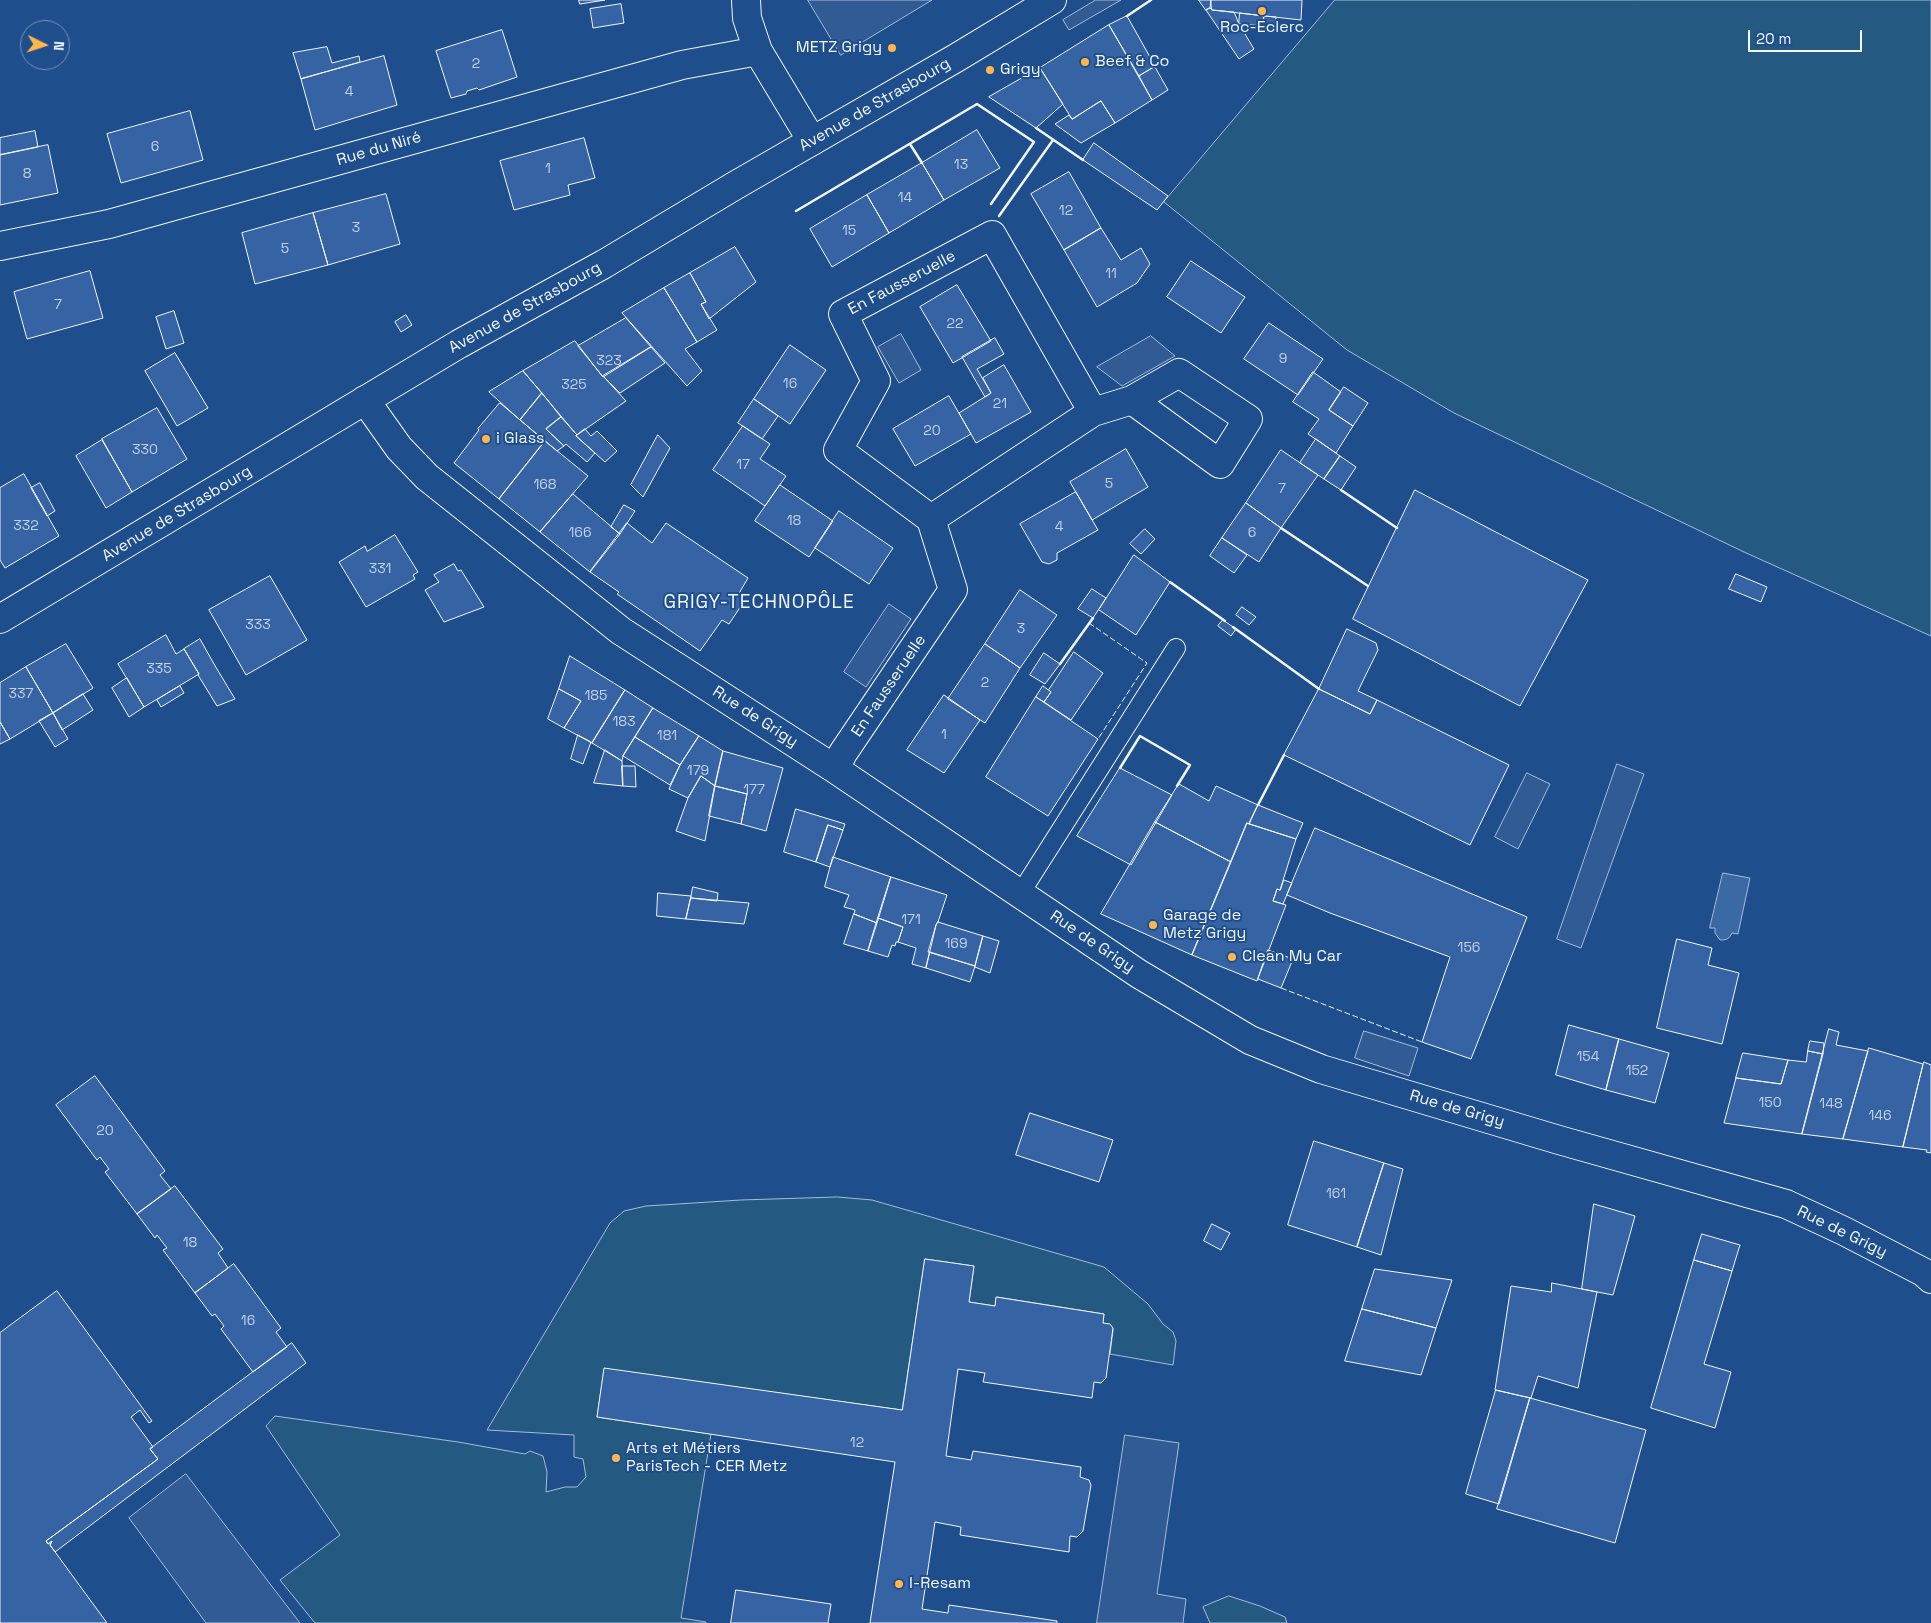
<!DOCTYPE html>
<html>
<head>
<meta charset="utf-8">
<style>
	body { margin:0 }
	#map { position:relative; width:1931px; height:1623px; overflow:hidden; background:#1f4e8c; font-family:"Space Grotesk",sans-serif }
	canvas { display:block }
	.north { position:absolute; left:20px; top:20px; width:50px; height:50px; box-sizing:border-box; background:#1f4e8c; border:1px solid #7391ba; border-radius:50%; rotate:94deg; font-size:14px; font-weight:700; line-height:20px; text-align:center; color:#f2f6ff }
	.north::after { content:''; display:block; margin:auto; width:18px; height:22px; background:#ffb74d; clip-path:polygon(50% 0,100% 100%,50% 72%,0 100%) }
	.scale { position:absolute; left:1748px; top:30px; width:114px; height:22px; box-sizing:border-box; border:2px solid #f2f6ff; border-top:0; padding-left:6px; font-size:15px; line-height:18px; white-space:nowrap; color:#f2f6ff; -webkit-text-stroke:4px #1f4e8c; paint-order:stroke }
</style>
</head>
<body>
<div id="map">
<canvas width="1931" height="1623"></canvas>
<div class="north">N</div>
<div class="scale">20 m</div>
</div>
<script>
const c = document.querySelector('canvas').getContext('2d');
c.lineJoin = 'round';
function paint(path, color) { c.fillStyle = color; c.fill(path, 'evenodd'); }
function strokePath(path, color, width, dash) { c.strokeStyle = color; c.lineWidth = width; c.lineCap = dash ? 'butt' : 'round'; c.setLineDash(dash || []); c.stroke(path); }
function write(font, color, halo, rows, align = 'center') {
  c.font = font + ' "Space Grotesk",sans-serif'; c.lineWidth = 4; c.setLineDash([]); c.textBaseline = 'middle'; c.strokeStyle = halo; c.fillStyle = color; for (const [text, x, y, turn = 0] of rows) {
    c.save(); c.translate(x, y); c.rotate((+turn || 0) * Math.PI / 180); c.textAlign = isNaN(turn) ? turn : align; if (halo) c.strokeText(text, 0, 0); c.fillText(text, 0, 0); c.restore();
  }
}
const green = new Path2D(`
	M 1335,0 L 1931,0 L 1931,636 L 1744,552 L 1454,413 L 1347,350 L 1164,202 Z
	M 838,1197 L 872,1200 L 1104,1267 L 1148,1304 L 1163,1324 L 1173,1332 L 1176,1341 L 1173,1365 L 1110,1354 L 1113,1331 L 1113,1328 L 1103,1323 L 1104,1314 L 997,1297 L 995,1306 L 969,1302 L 974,1266 L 925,1259 L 902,1410 L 604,1369 L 597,1417 L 711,1434 L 681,1618 L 706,1622 L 706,1623 L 315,1623 L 280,1580 L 340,1535 L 266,1426 L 275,1416 L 458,1442 L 525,1454 L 530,1451 L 543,1456 L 547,1472 L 546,1492 L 565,1487 L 577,1487 L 586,1477 L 583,1459 L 574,1457 L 574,1435 L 487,1430 L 610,1223 L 624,1211 L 646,1206 L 741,1200 Z
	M 1229,1596 L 1260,1606 L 1285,1617 L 1287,1623 L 1210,1623 L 1203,1607 Z`);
const parking = new Path2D(`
	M 808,0 L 932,0 L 841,55 Z
	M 1096,0 L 1121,0 L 1069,30 L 1063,20 Z
	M 901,334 L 921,370 L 899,383 L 878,347 Z
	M 1151,336 L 1175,356 L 1122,386 L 1097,367 Z
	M 889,604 L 911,619 L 866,687 L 844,672 Z
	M 1617,764 L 1644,774 L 1581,948 L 1557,939 Z
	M 1527,773 L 1550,784 L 1518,849 L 1495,837 Z
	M 1364,1031 L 1418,1048 L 1409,1076 L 1355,1058 Z
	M 1125,1435 L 1179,1443 L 1157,1594 L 1186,1599 L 1183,1623 L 1097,1623 Z
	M 186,1474 L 300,1623 L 206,1623 L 129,1518 Z`);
const water = new Path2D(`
	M 1723,873 L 1750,878 L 1738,934 L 1732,933 C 1729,939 1727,940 1720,940 L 1715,933 L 1715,928 L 1710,928 Z`);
const building = new Path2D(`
	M 579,0 L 605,0 L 580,4 Z
	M 1199,0 L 1211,0 L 1210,8 L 1206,10 Z
	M 1211,0 L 1302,0 L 1301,20 L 1212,10 Z
	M 621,4 L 624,23 L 593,28 L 590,9 Z
	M 1210,8 L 1212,10 L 1234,12 L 1239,24 L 1254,49 L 1239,59 L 1206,10 Z
	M 1240,13 L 1264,16 L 1263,26 L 1239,24 Z
	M 1127,16 L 1155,66 L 1139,76 L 1109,25 Z
	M 1264,16 L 1276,17 L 1275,27 L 1263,26 Z
	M 1109,25 L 1152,100 L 1115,123 L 1101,101 L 1072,119 L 1040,68 Z
	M 502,30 L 517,77 L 479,90 L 477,88 L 467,91 L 466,94 L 451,98 L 436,51 Z
	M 327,47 L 332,63 L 359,56 L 360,62 L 301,79 L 293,53 Z
	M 384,56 L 397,105 L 315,130 L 301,79 Z
	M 1155,67 L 1168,90 L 1152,100 L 1139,76 Z
	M 1040,68 L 1063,104 L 1036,128 L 989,97 Z
	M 1101,101 L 1115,123 L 1081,143 L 1055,124 L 1069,115 L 1072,119 Z
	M 190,111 L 203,160 L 121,183 L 107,134 Z
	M 977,130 L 1000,168 L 944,200 L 922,163 Z
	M 35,131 L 38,147 L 0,155 L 0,138 Z
	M 584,138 L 595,178 L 568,185 L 570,195 L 514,210 L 500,161 Z
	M 1094,143 L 1168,196 L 1157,210 L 1083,160 Z
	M 48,145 L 58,193 L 0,205 L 0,155 Z
	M 922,163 L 944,200 L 889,233 L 867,195 Z
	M 1069,172 L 1101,228 L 1064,250 L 1031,194 Z
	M 386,194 L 400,244 L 328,265 L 313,213 Z
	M 867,195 L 889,233 L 832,267 L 810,229 Z
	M 313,213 L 328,265 L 255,284 L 242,233 Z
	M 1101,228 L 1121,260 L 1141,248 L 1150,264 L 1137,283 L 1097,307 L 1064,250 Z
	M 735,247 L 756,282 L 709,319 L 701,304 L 706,302 L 690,273 Z
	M 1191,261 L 1245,297 L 1221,333 L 1167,297 Z
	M 90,271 L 103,318 L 27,339 L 14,292 Z
	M 690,273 L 706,302 L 701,304 L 717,330 L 697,342 L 664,288 Z
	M 957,285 L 991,341 L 953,363 L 920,307 Z
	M 664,288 L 697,342 L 685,349 L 702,371 L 687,386 L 622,313 Z
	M 174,311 L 184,343 L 166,349 L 156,317 Z
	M 406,315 L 412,325 L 401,332 L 395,322 Z
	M 626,318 L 651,347 L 603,377 L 578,346 Z
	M 1269,323 L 1323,359 L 1298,395 L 1244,359 Z
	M 995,338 L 1004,354 L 977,369 L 991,393 L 985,397 L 962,357 Z
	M 575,341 L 603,377 L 603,376 L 626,401 L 577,435 L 523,371 Z
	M 790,345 L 826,370 L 790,424 L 754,399 Z
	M 651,347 L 665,363 L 620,393 L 603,376 Z
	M 175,353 L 208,408 L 177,426 L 145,371 Z
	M 1004,365 L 1031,412 L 976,443 L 959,413 L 991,393 L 983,378 Z
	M 523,371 L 542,393 L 520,420 L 489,392 Z
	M 1313,372 L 1341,392 L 1329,410 L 1353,426 L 1336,453 L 1308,434 L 1319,419 L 1293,402 Z
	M 1344,387 L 1368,403 L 1353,426 L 1329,410 Z
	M 542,393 L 561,417 L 546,429 L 564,446 L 557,451 L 520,420 Z
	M 949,396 L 971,434 L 915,466 L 893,429 Z
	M 754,399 L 778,416 L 762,439 L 738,423 Z
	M 500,403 L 545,441 L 499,499 L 454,463 L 479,430 L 478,429 Z
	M 157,408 L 187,459 L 132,492 L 102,439 Z
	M 561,417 L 577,435 L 576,436 L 595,453 L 587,462 L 566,444 L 564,446 L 546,429 Z
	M 743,426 L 770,444 L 760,459 L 786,476 L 765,506 L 713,470 Z
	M 585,429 L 591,436 L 597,431 L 617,451 L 605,462 L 576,436 Z
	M 658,435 L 670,448 L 643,497 L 631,485 Z
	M 1316,439 L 1340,456 L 1324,479 L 1300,463 Z
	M 102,440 L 132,492 L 106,508 L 76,456 Z
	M 545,441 L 588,476 L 540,532 L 499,499 Z
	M 1126,449 L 1148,487 L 1092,520 L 1070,482 Z
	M 1281,450 L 1318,475 L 1281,528 L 1246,503 Z
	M 1340,456 L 1356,467 L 1341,490 L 1324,479 Z
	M 24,474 L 59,536 L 5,568 L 0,560 L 0,488 Z
	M 40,483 L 55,511 L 47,516 L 31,488 Z
	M 780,485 L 833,521 L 809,557 L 755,521 Z
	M 1415,490 L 1588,580 L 1520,706 L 1353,619 Z
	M 1076,492 L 1098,530 L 1057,553 L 1057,560 L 1049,564 L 1042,562 L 1020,524 Z
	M 573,494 L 620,534 L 590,572 L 540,532 Z
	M 1246,503 L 1281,528 L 1259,562 L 1222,538 Z
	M 624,505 L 635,511 L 620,534 L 611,527 Z
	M 839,511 L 893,548 L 869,584 L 815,548 Z
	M 627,523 L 652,543 L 666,523 L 748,578 L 738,595 L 745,600 L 729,624 L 722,620 L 700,651 L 617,594 L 619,592 L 590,572 Z
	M 1145,529 L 1155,539 L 1141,554 L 1130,544 Z
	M 395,535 L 418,572 L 413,575 L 415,579 L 366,607 L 339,562 L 365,546 L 367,551 Z
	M 1222,538 L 1247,555 L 1234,573 L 1210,556 Z
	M 1134,555 L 1170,582 L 1136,635 L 1099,610 Z
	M 454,564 L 458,571 L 461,570 L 484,607 L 444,622 L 425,590 L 439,582 L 434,575 Z
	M 1736,574 L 1767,587 L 1761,602 L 1729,589 Z
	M 270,576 L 307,640 L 246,675 L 209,610 Z
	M 1092,589 L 1106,598 L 1093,618 L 1078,609 Z
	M 1020,590 L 1057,615 L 1020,668 L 985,644 Z
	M 1242,607 L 1256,617 L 1249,625 L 1236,615 Z
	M 1223,620 L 1236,629 L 1231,636 L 1218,626 Z
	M 1347,629 L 1376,643 L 1378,650 L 1358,691 L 1377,700 L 1370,714 L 1319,689 Z
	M 166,635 L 176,654 L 184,649 L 199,674 L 144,707 L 118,664 Z
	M 200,639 L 214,664 L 235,699 L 217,706 L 198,675 L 199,674 L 184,649 Z
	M 66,644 L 93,688 L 53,713 L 26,667 Z
	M 985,644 L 1020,668 L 985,723 L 948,699 Z
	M 1074,652 L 1103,673 L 1071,720 L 1044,702 L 1051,692 L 1049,690 Z
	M 1044,653 L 1060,664 L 1045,684 L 1030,675 Z
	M 570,656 L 625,690 L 592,743 L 564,728 L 581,701 L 559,689 Z
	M 26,667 L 53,713 L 10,739 L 0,722 L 0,683 Z
	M 127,678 L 144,707 L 129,717 L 112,688 Z
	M 180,686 L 184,693 L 161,707 L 157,700 Z
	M 1043,686 L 1051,692 L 1044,702 L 1036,697 Z
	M 559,689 L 581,701 L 564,728 L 548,719 Z
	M 1319,689 L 1370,714 L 1377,700 L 1509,765 L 1470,845 L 1284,755 Z
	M 625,690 L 653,708 L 623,756 L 622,761 L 592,743 Z
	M 83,694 L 93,710 L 62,730 L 53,713 Z
	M 944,695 L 980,720 L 944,773 L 907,750 Z
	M 1036,697 L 1098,739 L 1048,816 L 986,777 Z
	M 653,708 L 699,736 L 680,765 L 635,737 Z
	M 53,713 L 68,739 L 55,747 L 39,721 Z
	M 0,722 L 10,739 L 0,744 Z
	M 578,735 L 591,742 L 583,764 L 571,759 Z
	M 699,736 L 723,751 L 715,786 L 701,776 L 688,798 L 669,789 L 680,765 Z
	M 635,737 L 680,765 L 670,785 L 623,756 Z
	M 605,750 L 622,761 L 623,786 L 594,783 Z
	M 723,751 L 783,768 L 766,831 L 741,824 L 747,794 L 715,786 Z
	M 622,766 L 635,766 L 636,787 L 623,786 Z
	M 1120,768 L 1172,795 L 1131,865 L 1077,836 Z
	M 701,776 L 715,786 L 705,841 L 676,831 L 688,798 Z
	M 1179,784 L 1209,801 L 1216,786 L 1258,805 L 1249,824 L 1247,823 L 1231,862 L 1155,822 Z
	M 715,786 L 747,794 L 741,824 L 709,816 Z
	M 1258,805 L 1303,823 L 1296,839 L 1249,824 Z
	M 796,809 L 845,824 L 843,830 L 828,825 L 816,862 L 784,852 Z
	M 1155,822 L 1231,862 L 1192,955 L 1101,914 Z
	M 1247,823 L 1296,839 L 1280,890 L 1277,889 L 1273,901 L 1286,905 L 1257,981 L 1192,955 Z
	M 828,825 L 843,830 L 830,867 L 816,862 Z
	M 1315,828 L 1527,917 L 1471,1059 L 1422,1042 L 1450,957 L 1330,913 L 1287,895 Z
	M 833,857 L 891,877 L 877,923 L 854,914 L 855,910 L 844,907 L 849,895 L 825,887 Z
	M 891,877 L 947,895 L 938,922 L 936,925 L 926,968 L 912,964 L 916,948 L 898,942 L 903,927 L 878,918 Z
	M 1284,880 L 1292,883 L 1283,904 L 1273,901 L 1277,889 L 1280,890 Z
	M 693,887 L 718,893 L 717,901 L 691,898 Z
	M 658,893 L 691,896 L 686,919 L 657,916 Z
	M 691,898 L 749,903 L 744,924 L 686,919 Z
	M 854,914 L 877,923 L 868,951 L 844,944 Z
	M 878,918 L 903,927 L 898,942 L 896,942 L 895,946 L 892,945 L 888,957 L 868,951 Z
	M 938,922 L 983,936 L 975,966 L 928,952 L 936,925 Z
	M 983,936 L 999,941 L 990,973 L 975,967 Z
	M 1677,939 L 1712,948 L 1708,965 L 1739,973 L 1722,1044 L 1657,1028 Z
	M 1268,950 L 1293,959 L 1281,988 L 1258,979 Z
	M 930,952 L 975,966 L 970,982 L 926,968 Z
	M 1569,1025 L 1619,1039 L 1606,1090 L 1556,1075 Z
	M 1829,1029 L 1839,1032 L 1836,1045 L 1868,1051 L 1843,1139 L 1802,1134 Z
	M 1619,1039 L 1669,1053 L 1655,1103 L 1606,1090 Z
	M 1810,1041 L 1824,1043 L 1823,1054 L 1808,1051 Z
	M 1869,1048 L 1923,1064 L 1903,1147 L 1843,1139 Z
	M 1808,1051 L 1823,1054 L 1802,1134 L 1724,1123 L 1736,1078 L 1781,1084 L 1788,1060 L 1806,1062 Z
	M 1743,1053 L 1788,1060 L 1781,1084 L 1736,1078 Z
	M 1924,1062 L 1931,1065 L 1931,1153 L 1926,1152 L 1927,1150 L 1903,1147 Z
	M 95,1076 L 165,1171 L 160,1175 L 171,1189 L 137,1214 L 105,1172 L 109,1169 L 100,1157 L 97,1160 L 56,1105 Z
	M 1030,1113 L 1113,1140 L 1099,1182 L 1016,1155 Z
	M 1314,1141 L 1384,1163 L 1357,1247 L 1288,1225 Z
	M 1384,1163 L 1403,1169 L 1381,1255 L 1357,1247 Z
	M 175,1186 L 223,1249 L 218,1253 L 228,1268 L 195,1293 L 163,1250 L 167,1248 L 157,1235 L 155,1238 L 137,1214 Z
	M 1594,1204 L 1635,1216 L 1613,1295 L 1582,1289 Z
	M 1212,1224 L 1230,1233 L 1221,1250 L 1204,1241 Z
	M 1702,1234 L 1740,1245 L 1732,1271 L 1694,1260 Z
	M 925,1259 L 974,1266 L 969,1302 L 995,1306 L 996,1297 L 1104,1314 L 1103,1323 L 1110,1324 L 1113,1328 L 1106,1378 L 1101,1383 L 1094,1382 L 1092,1398 L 983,1382 L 985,1373 L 958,1369 L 946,1456 L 971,1460 L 973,1451 L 1081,1467 L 1080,1477 L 1089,1480 L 1091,1485 L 1083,1531 L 1077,1537 L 1070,1536 L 1069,1552 L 960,1535 L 961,1527 L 935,1522 L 922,1609 L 948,1613 L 949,1605 L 1057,1621 L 1057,1623 L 870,1623 L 895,1462 L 597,1417 L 604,1368 L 902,1410 Z
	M 1694,1260 L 1732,1271 L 1704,1364 L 1731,1372 L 1715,1428 L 1651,1408 Z
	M 234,1264 L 281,1328 L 276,1332 L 287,1347 L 253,1372 L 221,1329 L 224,1326 L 215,1314 L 212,1316 L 195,1293 Z
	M 1375,1269 L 1452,1280 L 1436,1328 L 1362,1309 Z
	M 1552,1283 L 1597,1292 L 1578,1388 L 1538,1376 L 1531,1398 L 1495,1390 L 1511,1286 L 1551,1292 Z
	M 57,1291 L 152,1421 L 149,1423 L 140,1410 L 131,1417 L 153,1447 L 150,1449 L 158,1459 L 46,1541 L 48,1544 L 52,1541 L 50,1545 L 107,1623 L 0,1623 L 0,1333 Z
	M 1362,1309 L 1436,1328 L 1421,1375 L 1345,1361 Z
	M 292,1343 L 306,1363 L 55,1552 L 50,1545 L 52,1541 L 48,1544 L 46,1541 L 158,1459 L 150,1449 Z
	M 1496,1390 L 1530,1398 L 1499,1504 L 1466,1494 Z
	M 1530,1398 L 1646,1430 L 1615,1543 L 1497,1509 Z
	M 736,1590 L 831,1604 L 828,1623 L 731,1623 Z`);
const lane = new Path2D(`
	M 1020,894 L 1176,648`);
const street = new Path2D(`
	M 746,0 L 747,18 L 758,51 L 812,141
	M 0,246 L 109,224 L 682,65 L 758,51
	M 365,400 L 399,448 L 427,477 L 621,631 L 835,769 L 1139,974 L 1250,1040 L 1321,1069 L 1559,1140 L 1786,1204 L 1844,1231 L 1923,1272 L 1931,1279
	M 1093,412 L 1132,400 L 1220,464 L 1248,419 L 1179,373 L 1132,400
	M 835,769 L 843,753 L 953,590 L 931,519 L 838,450 L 876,381 L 843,314 L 992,235 L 1093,412 L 931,519`);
const primary = new Path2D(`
	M 0,619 L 459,344 L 604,264 L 736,185 L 956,58 L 1052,0`);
const fence = new Path2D(`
	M 1089,623 L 1147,663 L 1098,739
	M 1281,988 L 1422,1042`);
const wall = new Path2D(`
	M 1127,16 L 1151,0
	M 1036,128 L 1083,160
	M 910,144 L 922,163
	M 796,211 L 977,104 L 1034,142 L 991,204
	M 999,216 L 1053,140
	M 1341,490 L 1397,528
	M 1281,528 L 1368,586
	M 1170,582 L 1225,621
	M 1233,627 L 1319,689
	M 1060,664 L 1093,618
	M 1120,768 L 1140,736 L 1190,765 L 1177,786
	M 1258,805 L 1284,755`);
const markers = [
	[1262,11,5,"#ffb74d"],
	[892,48,5,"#ffb74d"],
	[1085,62,5,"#ffb74d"],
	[990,70,5,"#ffb74d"],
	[486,439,5,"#ffb74d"],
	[1153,925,5,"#ffb74d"],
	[1232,957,5,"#ffb74d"],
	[616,1458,5,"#ffb74d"],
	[899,1584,5,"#ffb74d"]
];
const numberNames = [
	["2",476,64],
	["4",349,92],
	["6",155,147],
	["13",961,165],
	["1",548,169],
	["8",27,174],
	["14",905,198],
	["12",1066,211],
	["3",356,228],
	["15",849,231],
	["5",285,249],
	["11",1111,274],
	["7",58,305],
	["22",955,324],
	["9",1283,359],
	["323",609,361],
	["16",790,384],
	["325",574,385],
	["21",1000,404],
	["20",932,431],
	["330",145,450],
	["17",743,465],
	["5",1109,484],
	["168",545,485],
	["7",1282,489],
	["18",794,521],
	["332",26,526],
	["4",1059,527],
	["166",580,533],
	["6",1252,533],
	["331",380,569],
	["333",258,625],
	["3",1021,629],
	["335",159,669],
	["2",985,683],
	["337",21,694],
	["185",596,696],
	["183",624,722],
	["1",944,735],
	["181",667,736],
	["179",698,771],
	["177",754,790],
	["171",911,920],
	["169",956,944],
	["156",1469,948],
	["154",1588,1057],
	["152",1637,1071],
	["150",1770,1103],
	["148",1831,1104],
	["146",1880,1116],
	["20",105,1131],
	["161",1336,1194],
	["18",190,1243],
	["16",248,1321],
	["12",857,1443]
];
const poiNames = [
	["Roc-Eclerc",1262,28,"center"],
	["METZ Grigy",882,48,"right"],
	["Beef & Co",1095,62],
	["Grigy",1000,70],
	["i Glass",496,439],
	["Garage de",1163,916],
	["Metz Grigy",1163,934],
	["Clean My Car",1242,957],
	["Arts et Métiers",626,1449],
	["ParisTech - CER Metz",626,1467],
	["I-Resam",909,1584]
];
const streetNames = [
	["Avenue de Strasbourg",875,105,-30],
	["Rue du Niré",379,149,-16],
	["En Fausseruelle",902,283,-28],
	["Avenue de Strasbourg",525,308,-29],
	["Avenue de Strasbourg",177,514,-31],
	["En Fausseruelle",889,686,-56],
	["Rue de Grigy",755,717,33],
	["Rue de Grigy",1092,942,34],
	["Rue de Grigy",1457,1109,16],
	["Rue de Grigy",1842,1232,26]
];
const quarterNames = [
	["GRIGY-TECHNOPÔLE",759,603]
];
paint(green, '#245a82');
strokePath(green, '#a8bbd7', 1);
paint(parking, '#305b95');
strokePath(parking, '#a8bbd7', 1);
paint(water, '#3b69a3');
strokePath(water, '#a8bbd7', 1);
paint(building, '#3563a3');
strokePath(building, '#f2f6ff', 1);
strokePath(lane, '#f2f6ff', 20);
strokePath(street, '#f2f6ff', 30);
strokePath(primary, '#f2f6ff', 30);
strokePath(lane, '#1f4e8c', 18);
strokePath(street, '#1f4e8c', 28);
strokePath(primary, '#1f4e8c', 28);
strokePath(fence, '#f2f6ff', 1, [6, 2.5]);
strokePath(wall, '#f2f6ff', 2.5);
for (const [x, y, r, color] of markers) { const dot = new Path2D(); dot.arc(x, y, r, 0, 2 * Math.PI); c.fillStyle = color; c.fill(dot); strokePath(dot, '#1f4e8c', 2); }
write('14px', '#c3d1e8', null, numberNames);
write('16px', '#f2f6ff', '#1f4e8c', poiNames, 'left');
write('16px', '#f2f6ff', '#1f4e8c', streetNames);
c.letterSpacing = '1px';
write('19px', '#f2f6ff', '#1f4e8c', quarterNames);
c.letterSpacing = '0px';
</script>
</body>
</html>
